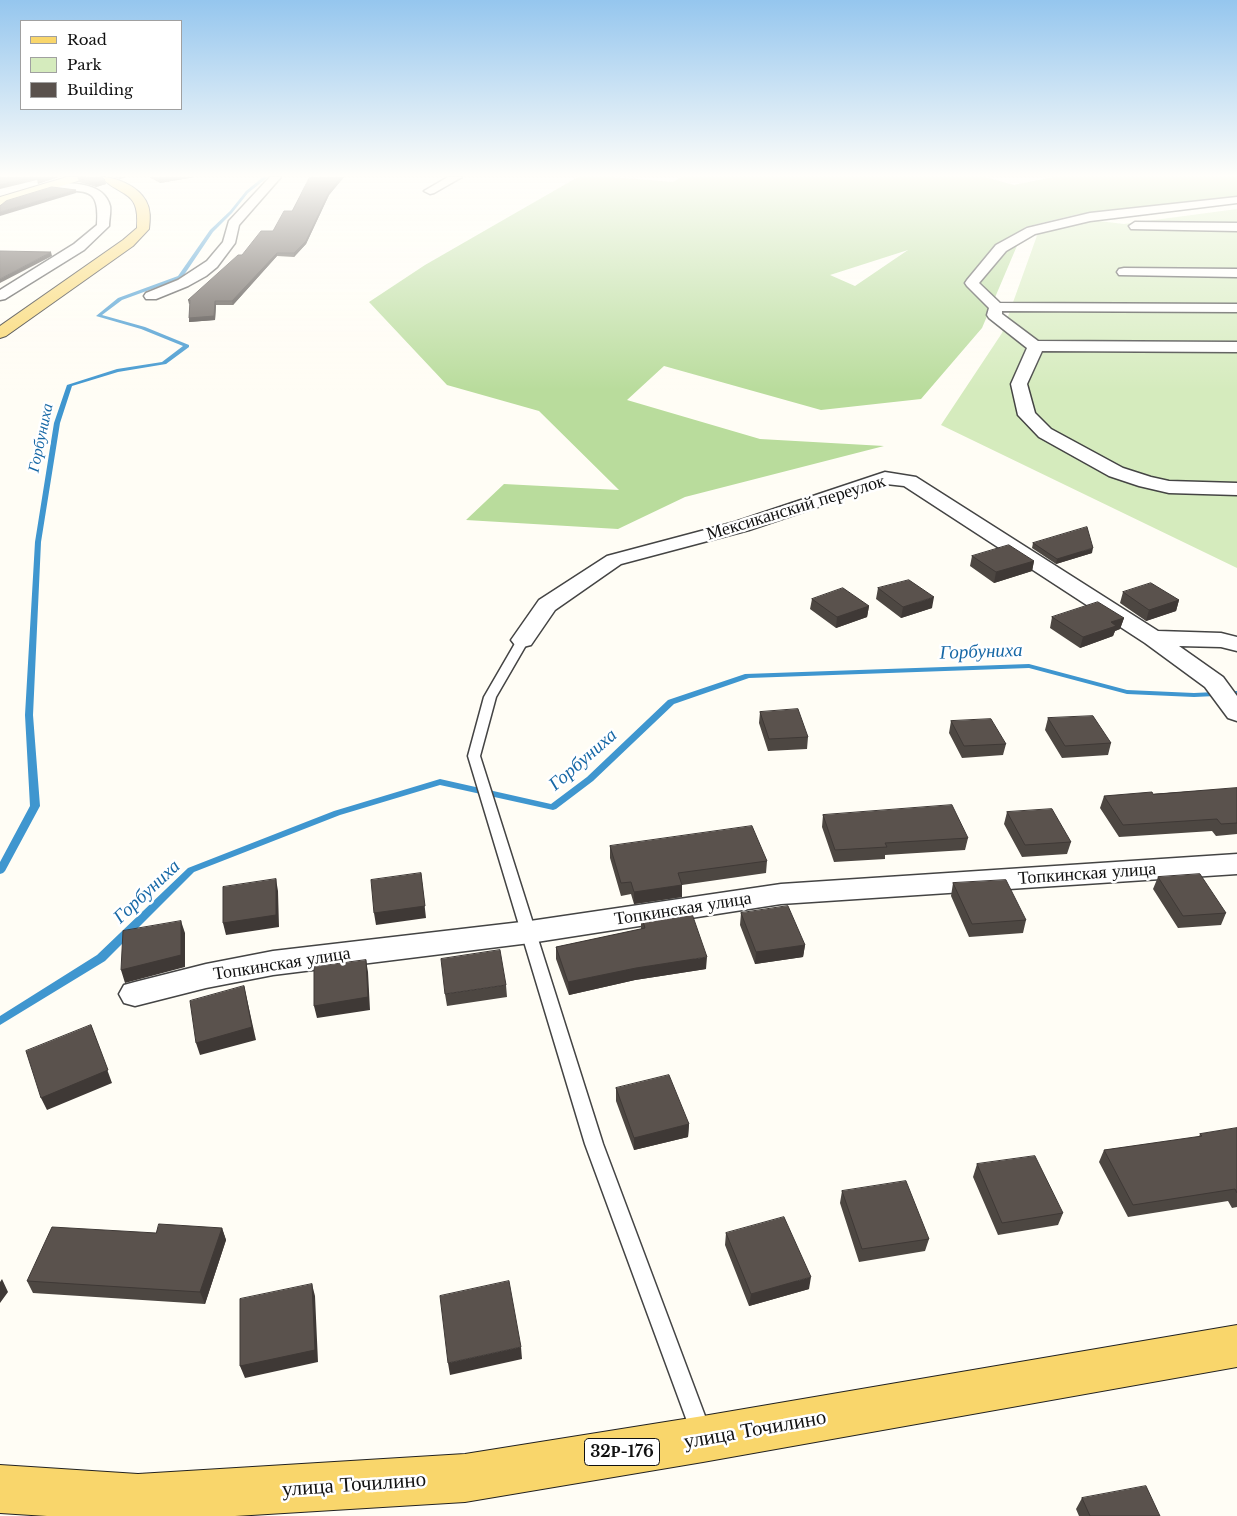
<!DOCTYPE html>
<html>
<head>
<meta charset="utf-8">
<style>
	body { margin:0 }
	#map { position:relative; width:1237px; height:1516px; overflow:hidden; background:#fffdf5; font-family:"Libre Baskerville",serif }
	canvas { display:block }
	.legend { position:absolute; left:20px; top:20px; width:162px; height:90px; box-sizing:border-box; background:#fff; border:1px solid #a0a0a0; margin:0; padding:6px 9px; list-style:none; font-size:15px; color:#111 }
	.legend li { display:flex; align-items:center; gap:10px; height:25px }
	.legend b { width:25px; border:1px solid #a0a0a0 }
</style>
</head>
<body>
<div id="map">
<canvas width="1237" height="1516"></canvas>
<ul class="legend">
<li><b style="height:6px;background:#f9d66b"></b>Road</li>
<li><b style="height:14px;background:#d5ebbd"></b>Park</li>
<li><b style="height:14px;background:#5a524d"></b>Building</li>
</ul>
</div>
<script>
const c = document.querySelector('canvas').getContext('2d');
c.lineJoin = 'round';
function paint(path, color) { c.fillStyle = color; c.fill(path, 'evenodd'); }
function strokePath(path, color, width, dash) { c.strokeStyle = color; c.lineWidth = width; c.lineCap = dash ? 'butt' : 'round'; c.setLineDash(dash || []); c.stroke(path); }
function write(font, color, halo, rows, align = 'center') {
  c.font = font + ' "Libre Baskerville",serif'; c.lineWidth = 5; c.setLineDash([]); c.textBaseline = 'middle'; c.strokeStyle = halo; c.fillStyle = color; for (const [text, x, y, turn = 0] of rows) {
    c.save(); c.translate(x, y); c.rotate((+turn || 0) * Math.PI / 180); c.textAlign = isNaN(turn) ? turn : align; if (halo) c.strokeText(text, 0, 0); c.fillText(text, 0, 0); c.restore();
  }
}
const green = new Path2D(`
	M 1237,209 L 1237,568 L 941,425 L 1002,333 L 1039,230 L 1082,219 L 1124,224 Z`);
const forest = new Path2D(`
	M 578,177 L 612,177 L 673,182 L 681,177 L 985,177 L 1014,185 L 1053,177 L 1237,177 L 1237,202 L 1111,217 L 1079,214 L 1025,227 L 982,328 L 921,399 L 821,410 L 664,366 L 627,400 L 760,439 L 884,446 L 685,497 L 618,529 L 466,520 L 504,484 L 619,490 L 539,411 L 447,385 L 369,302 L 425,265 ZM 908,250 L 855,286 L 830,275 Z`);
const stream = new Path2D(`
	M 263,177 L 268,177 L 248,193 L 232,213 L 213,232 L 182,278 L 122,300 L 102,315 L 145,327 L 189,345 L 189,347 L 166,364 L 118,372 L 72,386 L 60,423 L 41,542 L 33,715 L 40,806 L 5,871 L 3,873 L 0,874 L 0,862 L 30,806 L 25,715 L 35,542 L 54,423 L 67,385 L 117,369 L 162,362 L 183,346 L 141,329 L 96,316 L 118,298 L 178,276 L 210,230 L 230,211 L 246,191 Z
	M 1029,664 L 1127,690 L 1194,693 L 1237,691 L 1237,695 L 1194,697 L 1127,694 L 1029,668 L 749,678 L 674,704 L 593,781 L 556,809 L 553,810 L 440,785 L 340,815 L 194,872 L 105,961 L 0,1025 L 0,1016 L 97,955 L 188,868 L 334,811 L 440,779 L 551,804 L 587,777 L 668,700 L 745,674 Z`);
const lane = new Path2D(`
	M 523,637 L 529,640 L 496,697 L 480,756 L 603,1144 L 711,1432 L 708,1439 L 701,1442 L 694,1439 L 691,1432 L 585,1144 L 468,756 L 484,697 L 517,640 Z`);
const street = new Path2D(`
	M 270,177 L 281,177 L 239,225 L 235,243 L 217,267 L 206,276 L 188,286 L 156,299 L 146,299 L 144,296 L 146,293 L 178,280 L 207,261 L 223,242 L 229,221 Z
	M 448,177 L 462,177 L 434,193 L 430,194 L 424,191 Z
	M 52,183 C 72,183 104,182 110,206 C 111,212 109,220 109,226 L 84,250 L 5,299 L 0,300 L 0,290 L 74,244 L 97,225 C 101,179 78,196 48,188 L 46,186 Z
	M 1237,197 L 1237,203 L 1090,221 L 1035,234 L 1006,251 L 979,283 L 1000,303 L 1237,304 L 1237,312 L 1002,311 L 1002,314 L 1038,341 L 1237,342 L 1237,352 L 1042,351 L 1027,384 L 1035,413 L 1051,429 L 1123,468 L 1151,477 L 1169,481 L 1237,483 L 1237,495 L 1169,493 L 1139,486 L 1109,476 L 1039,437 L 1018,415 L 1011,384 L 1027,348 L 989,318 L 987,315 L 989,308 L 967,286 L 965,283 L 967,280 L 996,245 L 1027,228 L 1090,213 Z
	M 1135,222 L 1237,223 L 1237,231 L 1131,229 L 1129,226 Z
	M 1124,268 L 1237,269 L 1237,277 L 1119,275 L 1117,272 L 1119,269 Z
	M 885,472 L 916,477 L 1158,631 L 1221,633 L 1237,637 L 1237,651 L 1221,647 L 1179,646 L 1223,677 L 1237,696 L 1237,721 L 1228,718 L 1205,687 L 1145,643 L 904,486 L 886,484 L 749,530 L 621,564 L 555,610 L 531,645 L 523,647 L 515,645 L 511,640 L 539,600 L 607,556 L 735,522 Z
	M 1237,854 L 1237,874 L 781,904 L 530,943 L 273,975 L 206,988 L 135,1006 L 124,1003 L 119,994 L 124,985 L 135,982 L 206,964 L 273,951 L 530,921 L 781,884 Z`);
const secondary = new Path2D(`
	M 67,177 L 85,177 L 84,179 L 0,205 L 0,197 Z`);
const primary = new Path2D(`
	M 101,177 C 116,177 138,186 146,201 C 151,210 150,219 149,229 L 133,246 L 6,336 L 0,338 L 0,326 L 123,240 L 137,228 C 140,189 121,198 101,177 Z
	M 1237,1325 L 1237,1367 L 703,1462 L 465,1502 L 235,1516 L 47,1516 L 0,1513 L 0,1465 L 138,1474 L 465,1454 L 703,1416 Z`);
const wall = new Path2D(`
	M 112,177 L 127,177 L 121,179 Z
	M 149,177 L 195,177 L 160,183 Z
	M 310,177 L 344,177 L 329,195 L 306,244 L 294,257 L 277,256 L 233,305 L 216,305 L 215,320 L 189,322 L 190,304 L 189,304 L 188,300 L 242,255 L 273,231 L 292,211 Z
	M 78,178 L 106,184 L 96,187 L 79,182 Z
	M 1033,543 L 1092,553 L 1056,564 L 1032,548 Z
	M 972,556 L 1034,561 L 1032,571 L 994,583 L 970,566 Z
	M 878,588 L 932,608 L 901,618 L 876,599 Z
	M 1123,592 L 1179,600 L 1176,611 L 1146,621 L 1120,603 Z
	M 812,599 L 869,606 L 867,617 L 836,628 L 810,609 Z
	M 1052,617 L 1124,618 L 1120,629 L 1115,631 L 1113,636 L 1080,648 L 1050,628 Z
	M 760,712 L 808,737 L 807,749 L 768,751 L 759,723 Z
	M 1048,718 L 1111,743 L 1108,755 L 1062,758 L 1045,730 Z
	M 951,721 L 1006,744 L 1003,755 L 962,758 L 949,733 Z
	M 1237,788 L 1237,834 L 1216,836 L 1212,831 L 1119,837 L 1100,808 L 1104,796 L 1153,794 Z
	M 1007,812 L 1071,842 L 1067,854 L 1022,857 L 1004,824 Z
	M 823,815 L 968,838 L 965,850 L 885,855 L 885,859 L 834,862 L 822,827 Z
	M 610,846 L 767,861 L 766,873 L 682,885 L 682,897 L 634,904 L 631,894 L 621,896 L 610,858 Z
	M 1158,877 L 1226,913 L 1221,925 L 1178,928 L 1153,889 Z
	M 953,883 L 1026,920 L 1023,933 L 969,937 L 951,896 Z
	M 741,913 L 805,945 L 803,957 L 755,964 L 740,925 Z
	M 641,915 L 706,969 L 635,980 L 569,995 L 556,959 L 556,947 L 641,929 Z
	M 506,985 L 507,997 L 447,1006 L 445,994 Z
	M 616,1088 L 689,1124 L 688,1137 L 634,1150 L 616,1101 Z
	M 1237,1128 L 1237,1207 L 1232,1208 L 1228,1201 L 1128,1217 L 1099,1162 L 1104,1150 L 1199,1137 L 1200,1134 Z
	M 977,1164 L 1063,1213 L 1058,1225 L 998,1235 L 973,1177 Z
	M 842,1191 L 929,1239 L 925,1251 L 859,1262 L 840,1203 Z
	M 222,1228 L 226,1240 L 205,1304 L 33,1293 L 27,1281 Z
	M 726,1233 L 809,1289 L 749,1306 L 725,1245 Z
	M 1082,1498 L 1160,1516 L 1079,1516 L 1076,1509 Z`);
const shadedWall = new Path2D(`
	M 31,177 L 59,177 L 38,184 L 37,180 L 0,189 L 0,185 Z
	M 167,177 L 195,177 L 160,183 L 159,179 Z
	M 341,177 L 344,177 L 329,195 L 306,244 L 294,257 L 294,253 L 329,192 Z
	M 105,180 L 106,184 L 96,187 L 95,183 Z
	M 76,190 L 76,193 L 0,216 L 0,212 Z
	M 51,252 L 52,256 L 0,283 L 0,279 Z
	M 277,253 L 277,256 L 233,305 L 232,301 Z
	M 215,301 L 216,305 L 215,320 L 189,322 L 189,318 Z
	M 1093,548 L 1092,553 L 1056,564 L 1057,559 Z
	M 1034,561 L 1032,571 L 994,583 L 996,572 Z
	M 934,597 L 932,608 L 901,618 L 903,607 Z
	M 1179,600 L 1176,611 L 1146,621 L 1149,610 Z
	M 869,606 L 867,617 L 836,628 L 837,617 Z
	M 1124,618 L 1120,629 L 1115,631 L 1113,636 L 1080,648 L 1083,637 L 1111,622 Z
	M 421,873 L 426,918 L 376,925 L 374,913 Z
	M 276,879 L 278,891 L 279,927 L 226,935 L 223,923 Z
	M 682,885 L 682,897 L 634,904 L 634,892 Z
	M 181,921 L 185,933 L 185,967 L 125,983 L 121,970 Z
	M 805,945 L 803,957 L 755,964 L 756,952 Z
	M 707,957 L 706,969 L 635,980 L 569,995 L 568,982 L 636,968 Z
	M 366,960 L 368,972 L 370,1010 L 317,1018 L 314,1006 Z
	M 244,986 L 256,1040 L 200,1055 L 196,1043 Z
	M 91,1025 L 112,1083 L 47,1110 L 41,1098 Z
	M 689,1124 L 688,1137 L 634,1150 L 634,1138 Z
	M 222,1228 L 226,1240 L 205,1304 L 200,1292 Z
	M 811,1277 L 809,1289 L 749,1306 L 751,1294 Z
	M 2,1279 L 8,1292 L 0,1303 L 0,1282 Z
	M 312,1284 L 315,1296 L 318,1362 L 245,1378 L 240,1366 Z
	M 521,1347 L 522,1359 L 450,1375 L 448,1363 Z`);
const building = new Path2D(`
	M 0,177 L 31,177 L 0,185 Z
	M 80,177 L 102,177 L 105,180 L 95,183 L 78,178 Z
	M 156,177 L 167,177 L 159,179 Z
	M 310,177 L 341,177 L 329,192 L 306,241 L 294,253 L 277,253 L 232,301 L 215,301 L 214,316 L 189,318 L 190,300 L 188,300 L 238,255 L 242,255 L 261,231 L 273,231 L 284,211 L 292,211 Z
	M 52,187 L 76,190 L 0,212 L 0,206 L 6,201 Z
	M 0,251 L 51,252 L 0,279 Z
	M 1087,527 L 1093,548 L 1057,559 L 1033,543 Z
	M 1009,545 L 1034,561 L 996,572 L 972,556 Z
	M 909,580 L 934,597 L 903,607 L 878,588 Z
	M 1151,583 L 1179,600 L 1149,610 L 1123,592 Z
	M 843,588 L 869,606 L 837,617 L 812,599 Z
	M 1098,602 L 1124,618 L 1111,622 L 1116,626 L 1083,637 L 1052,617 Z
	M 798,709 L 808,737 L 769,739 L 760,712 Z
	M 1093,716 L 1111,743 L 1065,746 L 1048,718 Z
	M 991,719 L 1006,744 L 964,746 L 951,721 Z
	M 1237,788 L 1237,823 L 1221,824 L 1217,819 L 1123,825 L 1104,796 L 1152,792 L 1153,794 Z
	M 952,805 L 968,838 L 885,843 L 887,847 L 835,850 L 823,815 Z
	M 1052,809 L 1071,842 L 1025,845 L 1007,812 Z
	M 752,826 L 767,861 L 678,873 L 682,885 L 634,892 L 631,882 L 621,883 L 610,846 Z
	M 421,873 L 425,906 L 374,913 L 371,880 Z
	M 1200,874 L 1226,913 L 1183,916 L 1158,877 Z
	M 276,879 L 276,915 L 223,923 L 223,887 Z
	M 1006,880 L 1026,920 L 972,924 L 953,883 Z
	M 788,906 L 805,945 L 756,952 L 741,913 Z
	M 690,908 L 707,957 L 636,968 L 568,982 L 556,947 L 645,928 L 641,915 Z
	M 181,921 L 181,955 L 121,970 L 123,931 Z
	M 500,950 L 506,985 L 445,994 L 441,959 Z
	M 366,960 L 368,997 L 314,1006 L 314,967 Z
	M 244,986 L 252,1027 L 196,1043 L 190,1001 Z
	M 91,1025 L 108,1070 L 41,1098 L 26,1051 Z
	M 669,1075 L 689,1124 L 634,1138 L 616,1088 Z
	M 1237,1128 L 1237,1193 L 1235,1189 L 1133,1205 L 1104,1150 L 1202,1136 L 1200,1134 Z
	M 1035,1156 L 1063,1213 L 1002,1223 L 977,1164 Z
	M 906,1181 L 929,1239 L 862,1249 L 842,1191 Z
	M 784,1217 L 811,1277 L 751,1294 L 726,1233 Z
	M 159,1224 L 222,1228 L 200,1292 L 27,1281 L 52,1227 L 156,1233 Z
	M 509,1281 L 521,1347 L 448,1363 L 440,1296 Z
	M 312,1284 L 315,1350 L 240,1366 L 240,1299 Z
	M 1146,1486 L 1160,1516 L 1090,1516 L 1082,1498 Z`);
const farWaternames = [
	["Горбуниха",41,438,-78]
];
const shields = [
	[622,1452,75]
];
const shieldNames = [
	["32Р-176",622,1452]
];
const streetNames = [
	["Мексиканский переулок",796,508,-17],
	["Топкинская улица",1087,874,-4],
	["Топкинская улица",683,909,-9],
	["Топкинская улица",282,964,-9]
];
const waterNames = [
	["Горбуниха",981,652,-2],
	["Горбуниха",583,760,-41],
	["Горбуниха",147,892,-43]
];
const nearStreetnames = [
	["улица Точилино",755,1430,-10],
	["улица Точилино",354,1485,-4]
];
paint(green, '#d5ebbd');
paint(forest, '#b9dc9c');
paint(stream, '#3f96cf');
strokePath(lane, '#444', 3);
strokePath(street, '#444', 3);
strokePath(secondary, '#333', 2);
strokePath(primary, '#222', 2);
paint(lane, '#fff');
paint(street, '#fff');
paint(secondary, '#fff6b0');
paint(primary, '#f9d66b');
paint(wall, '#4d4742');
paint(shadedWall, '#3f3936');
paint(building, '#5a524d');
strokePath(building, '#3f3936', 1);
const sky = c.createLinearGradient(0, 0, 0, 390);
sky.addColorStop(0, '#95c6ee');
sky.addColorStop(0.45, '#fffefa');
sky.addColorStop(1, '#fffefa00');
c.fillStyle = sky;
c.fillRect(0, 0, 1237, 390);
write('italic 16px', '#1768a6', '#fff', farWaternames);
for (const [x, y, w] of shields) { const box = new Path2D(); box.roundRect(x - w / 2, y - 13.5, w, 27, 4); c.fillStyle = '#fff'; c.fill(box); strokePath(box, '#111', 1); }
write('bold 16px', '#111', null, shieldNames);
write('18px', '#111', '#fff', streetNames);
write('italic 19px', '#1768a6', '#fff', waterNames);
write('21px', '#111', '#fff', nearStreetnames);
</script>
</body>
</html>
